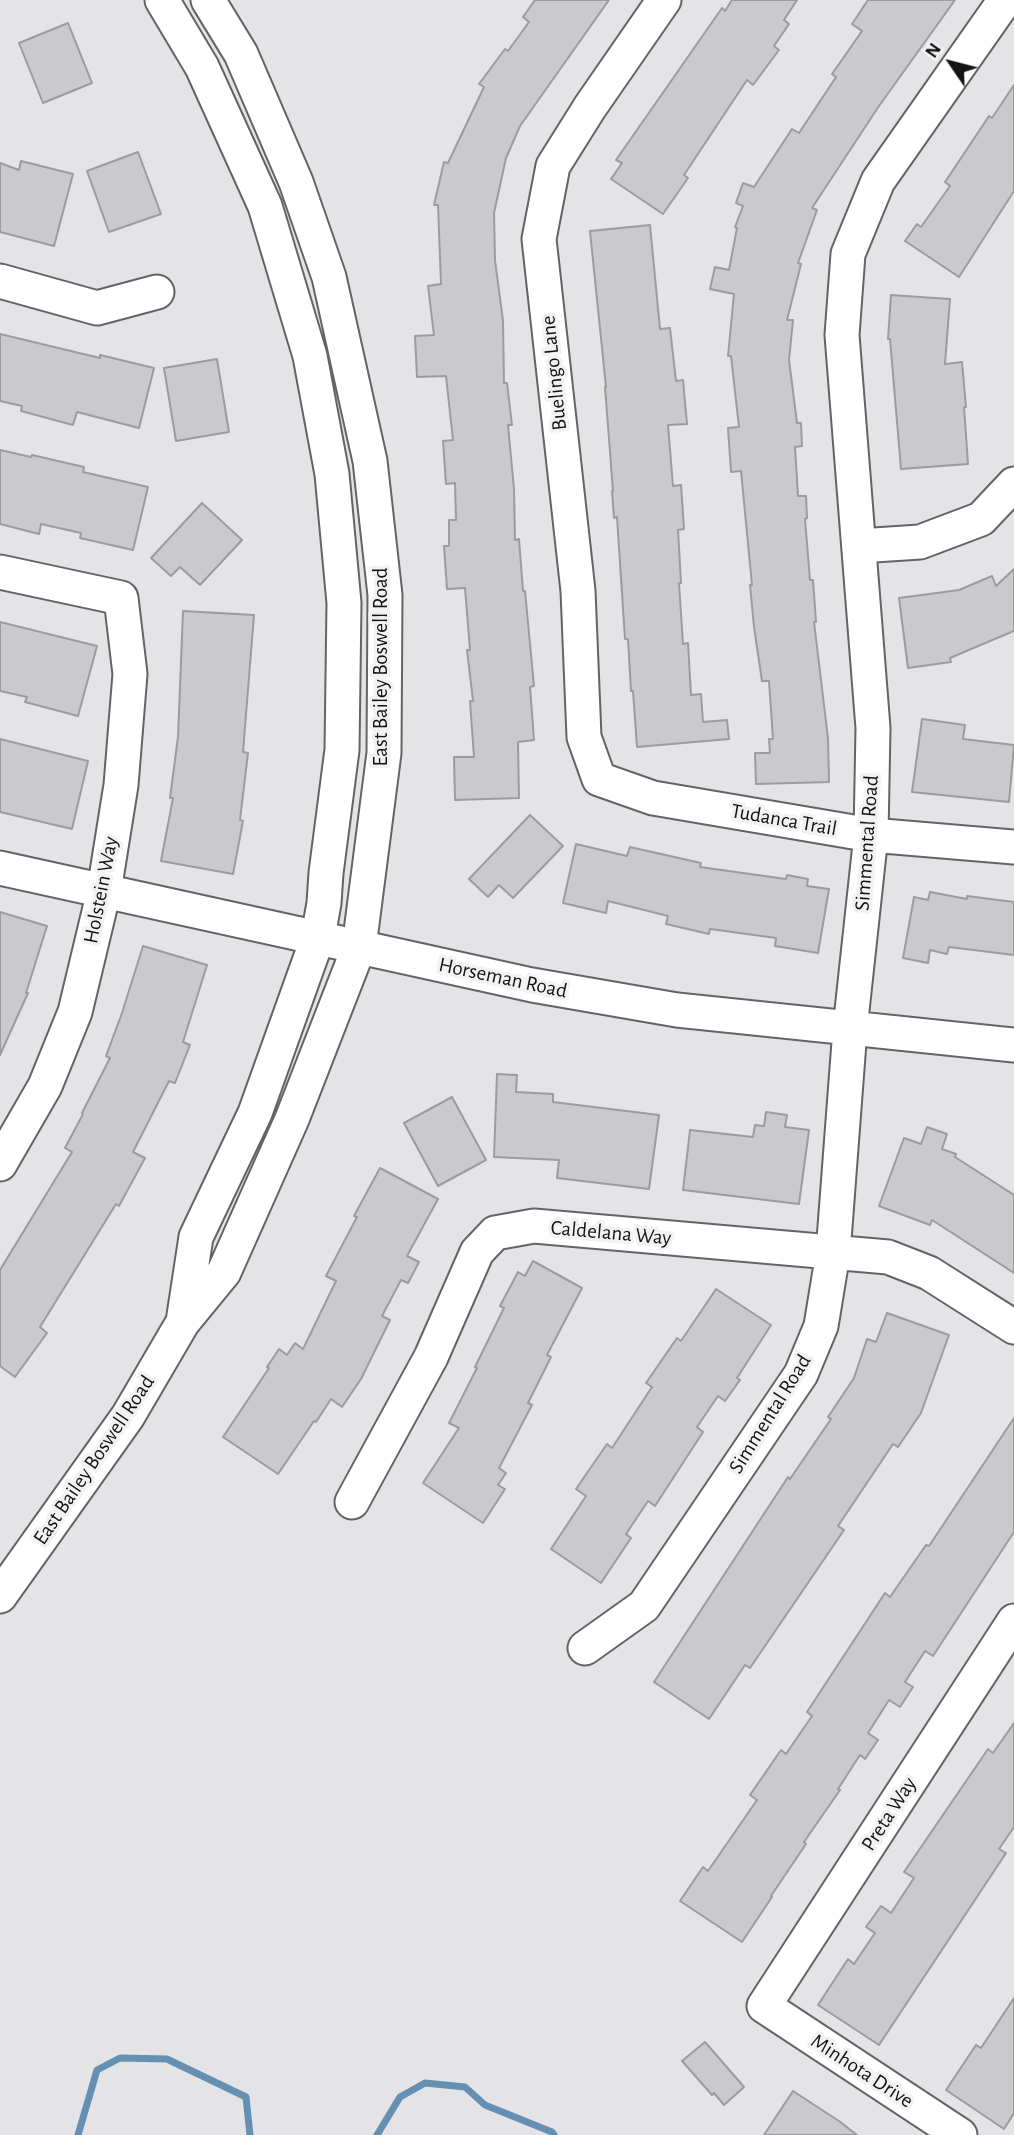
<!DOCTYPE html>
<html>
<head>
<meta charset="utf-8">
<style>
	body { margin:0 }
	#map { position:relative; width:1014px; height:2135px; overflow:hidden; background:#e4e4e6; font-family:"Alegreya Sans",sans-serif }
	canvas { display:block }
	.north { position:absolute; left:916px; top:28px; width:70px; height:70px; -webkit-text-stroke:5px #f1f2f3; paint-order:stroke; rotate:305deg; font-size:19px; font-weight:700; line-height:28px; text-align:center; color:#131313 }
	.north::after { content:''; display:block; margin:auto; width:24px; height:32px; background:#131313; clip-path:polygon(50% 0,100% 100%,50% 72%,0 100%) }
</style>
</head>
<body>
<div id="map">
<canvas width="1014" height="2135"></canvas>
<div class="north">N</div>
</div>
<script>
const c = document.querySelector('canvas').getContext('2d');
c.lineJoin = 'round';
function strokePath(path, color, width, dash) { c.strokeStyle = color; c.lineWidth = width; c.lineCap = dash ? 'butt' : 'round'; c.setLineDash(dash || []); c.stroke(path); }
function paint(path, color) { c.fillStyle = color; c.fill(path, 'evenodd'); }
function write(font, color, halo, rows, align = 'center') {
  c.font = font + ' "Alegreya Sans",sans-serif'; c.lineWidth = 7; c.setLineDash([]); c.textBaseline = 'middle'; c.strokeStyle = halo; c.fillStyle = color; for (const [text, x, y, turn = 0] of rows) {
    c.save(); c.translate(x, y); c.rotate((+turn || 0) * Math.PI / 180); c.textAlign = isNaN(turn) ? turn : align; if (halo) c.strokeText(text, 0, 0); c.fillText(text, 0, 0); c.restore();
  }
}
const stream = new Path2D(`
	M 78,2135 L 97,2070 L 120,2058 L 167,2059 L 246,2097 L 250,2135
	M 377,2135 L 400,2097 L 425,2083 L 465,2087 L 485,2105 L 552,2132 L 554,2135`);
const building = new Path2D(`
	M 535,0 L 609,0 L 520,126 L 506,158 L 494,213 L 495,260 L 503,321 L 504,383 L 507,383 L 512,425 L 508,425 L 514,489 L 515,540 L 519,539 L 523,591 L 525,591 L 534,686 L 530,687 L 534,740 L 518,742 L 519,798 L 455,800 L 454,757 L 474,757 L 470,701 L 473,701 L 467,650 L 470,650 L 465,588 L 447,589 L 444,546 L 449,546 L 449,520 L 456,520 L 455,483 L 446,484 L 443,441 L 453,440 L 446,376 L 417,377 L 415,336 L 434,335 L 428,286 L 441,284 L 438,205 L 434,205 L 444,162 L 448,163 L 484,87 L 479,84 L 505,49 L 508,51 L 529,22 L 523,17 Z
	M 732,0 L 797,0 L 784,20 L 789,24 L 774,46 L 779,50 L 753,85 L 747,80 L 684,175 L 688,178 L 663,214 L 611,179 L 622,163 L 616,160 L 722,8 L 725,11 Z
	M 868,0 L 955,0 L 879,106 L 812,208 L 817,210 L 798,263 L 801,264 L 787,320 L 793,320 L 789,360 L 797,423 L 801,423 L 802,446 L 795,447 L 798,496 L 806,496 L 807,518 L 805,519 L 810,580 L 813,580 L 816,622 L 814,622 L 828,738 L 829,782 L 756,784 L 755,753 L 770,753 L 769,739 L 773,739 L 769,681 L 762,681 L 754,627 L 750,585 L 752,585 L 741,471 L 731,472 L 728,428 L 739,427 L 731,356 L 728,356 L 734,294 L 710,289 L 715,267 L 729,270 L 737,228 L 735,227 L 743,206 L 736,203 L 743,183 L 754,187 L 792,129 L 799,133 L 836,77 L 832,74 L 862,31 L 852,24 Z
	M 68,23 L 92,83 L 43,103 L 19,43 Z
	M 1014,85 L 1014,191 L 959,277 L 905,241 L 917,224 L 921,227 L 950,186 L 945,182 L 989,116 L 992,118 Z
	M 138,152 L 161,214 L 109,232 L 87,171 Z
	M 21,161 L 73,174 L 54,246 L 0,232 L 0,163 L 19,170 Z
	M 650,225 L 660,329 L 670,328 L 676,381 L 683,380 L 687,424 L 668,425 L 673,486 L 681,485 L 684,529 L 678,530 L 681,583 L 679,583 L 683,644 L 688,643 L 691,695 L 701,694 L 703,722 L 727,720 L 729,739 L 637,747 L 633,691 L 631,691 L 628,639 L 625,639 L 617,517 L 614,518 L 612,491 L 613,491 L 605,387 L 606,387 L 590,231 Z
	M 891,295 L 950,299 L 945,364 L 962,362 L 966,407 L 964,407 L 968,464 L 901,469 L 890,339 L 888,339 Z
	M 0,334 L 100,358 L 100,355 L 154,368 L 139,428 L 77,412 L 73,425 L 21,411 L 22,406 L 0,401 Z
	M 217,359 L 229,432 L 176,441 L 164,368 Z
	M 0,450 L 31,457 L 32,455 L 84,467 L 83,472 L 148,487 L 133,550 L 80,538 L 81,533 L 41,524 L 39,534 L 0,524 Z
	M 202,503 L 242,540 L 200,585 L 180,567 L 171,576 L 151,558 Z
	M 1014,569 L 1014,631 L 950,658 L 951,662 L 908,668 L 899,598 L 959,590 L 992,576 L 996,586 Z
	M 183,611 L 254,615 L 243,752 L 248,753 L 240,820 L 243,821 L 233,874 L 161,861 L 173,798 L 170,798 L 178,737 Z
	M 0,622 L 97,646 L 78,716 L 25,702 L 27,697 L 0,691 Z
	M 922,719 L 965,725 L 963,739 L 1014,745 L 1009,802 L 912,792 Z
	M 0,739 L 88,761 L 72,829 L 0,812 Z
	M 530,815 L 563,846 L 513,898 L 499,885 L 488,897 L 469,879 Z
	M 576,844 L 627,856 L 630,847 L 701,863 L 700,867 L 786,879 L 787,875 L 808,879 L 807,886 L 829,889 L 818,953 L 775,946 L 776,938 L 710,929 L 709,934 L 666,924 L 668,916 L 608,901 L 606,913 L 563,903 Z
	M 930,892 L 967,899 L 967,896 L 1014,902 L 1014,955 L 949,947 L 947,954 L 930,950 L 928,963 L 903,958 L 914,897 L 928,900 Z
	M 0,912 L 47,926 L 26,993 L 28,993 L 0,1055 Z
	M 143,946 L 207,965 L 183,1042 L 190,1045 L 175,1083 L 169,1081 L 133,1152 L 145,1158 L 119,1206 L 116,1204 L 40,1327 L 47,1333 L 15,1377 L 0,1366 L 0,1270 L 72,1152 L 65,1148 L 83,1114 L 82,1113 L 110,1058 L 106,1056 L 122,1013 Z
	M 497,1074 L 517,1075 L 516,1092 L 553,1094 L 553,1102 L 659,1115 L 649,1189 L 557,1178 L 559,1160 L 494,1157 Z
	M 452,1097 L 486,1160 L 438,1186 L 404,1123 Z
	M 766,1112 L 787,1115 L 785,1127 L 809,1130 L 799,1204 L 683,1190 L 690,1130 L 753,1137 L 755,1125 L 764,1126 Z
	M 927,1127 L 947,1134 L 942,1149 L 956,1154 L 955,1157 L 1014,1195 L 1014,1273 L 932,1220 L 930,1225 L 879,1206 L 904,1138 L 921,1144 Z
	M 380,1168 L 438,1199 L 407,1256 L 419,1262 L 408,1283 L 401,1280 L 382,1316 L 390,1320 L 361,1379 L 342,1407 L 331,1399 L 316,1422 L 314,1421 L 278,1474 L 223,1437 L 269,1368 L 267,1367 L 279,1349 L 287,1355 L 295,1343 L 303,1349 L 336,1281 L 326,1276 L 357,1217 L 354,1216 Z
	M 533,1261 L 582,1288 L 547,1355 L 551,1357 L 528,1403 L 532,1405 L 499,1468 L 506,1473 L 498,1485 L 505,1489 L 483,1523 L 423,1483 L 459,1428 L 449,1423 L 477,1368 L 475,1367 L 504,1308 L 500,1306 L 518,1272 L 525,1276 Z
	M 716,1289 L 771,1325 L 737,1378 L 740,1380 L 725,1401 L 718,1396 L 697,1427 L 703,1432 L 655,1506 L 648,1501 L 626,1534 L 631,1538 L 601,1583 L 551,1549 L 586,1496 L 576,1489 L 607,1444 L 612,1448 L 652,1387 L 646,1383 L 677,1338 L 681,1341 Z
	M 887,1313 L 949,1335 L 921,1413 L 898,1447 L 893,1444 L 838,1526 L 844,1530 L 750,1668 L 745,1665 L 709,1719 L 654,1682 L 788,1477 L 790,1479 L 831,1419 L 828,1417 L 854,1378 L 867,1339 L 876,1342 Z
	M 1014,1418 L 1014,1532 L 933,1656 L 925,1651 L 905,1682 L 913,1687 L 900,1707 L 889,1700 L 868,1733 L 878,1740 L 865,1759 L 860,1755 L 838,1789 L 840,1790 L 804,1842 L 806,1844 L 771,1896 L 772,1897 L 742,1942 L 680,1901 L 703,1867 L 708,1871 L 757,1800 L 750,1795 L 781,1750 L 786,1754 L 812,1716 L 807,1712 L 885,1593 L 890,1597 L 926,1545 L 929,1546 Z
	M 1014,1723 L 1014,1827 L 999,1849 L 1006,1853 L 879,2045 L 818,2005 L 848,1959 L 854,1964 L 875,1933 L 866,1927 L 881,1906 L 891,1913 L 914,1878 L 904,1872 L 988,1749 L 993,1753 Z
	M 1014,1998 L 1014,2113 L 1004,2129 L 946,2090 L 976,2045 L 981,2048 Z
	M 705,2042 L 744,2087 L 724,2105 L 714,2093 L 712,2095 L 682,2061 Z
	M 793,2091 L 839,2121 L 857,2135 L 764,2135 Z`);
const minor = new Path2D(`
	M 162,0 L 202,67 L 265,206 L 310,356 L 332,474 L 344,603 L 342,750 L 326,873 L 324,903 L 318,937 L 255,1113 L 196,1237 L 183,1322
	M 664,0 L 590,107 L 553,166 L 539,239 L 578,591 L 584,737 L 599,779 L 653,798 L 871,835 L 1014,847
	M 0,281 L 97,308 L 157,292
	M 859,546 L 920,542 L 981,519 L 1014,484
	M 0,572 L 121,598 L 130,674 L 121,785 L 104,891 L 75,1012 L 45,1086 L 0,1164
	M 0,868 L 532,985 L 677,1010 L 1014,1045
	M 352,1502 L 431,1357 L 477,1252 L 495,1233 L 534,1226 L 888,1257 L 929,1273 L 1014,1327
	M 0,1596 L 128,1416 L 183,1322 L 224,1272 L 292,1119 L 359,947 L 384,753 L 385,595 L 370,461 L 329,277 L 296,182 L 241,54 L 208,0
	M 585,1648 L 644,1606 L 801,1374 L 821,1326 L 833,1253 L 850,1029 L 871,835 L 873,728 L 842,335 L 848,254 L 878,181 L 1005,0
	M 960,2135 L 764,2006 L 1014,1621`);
const streetNames = [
	["Buelingo Lane",554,373,-96],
	["East Bailey Boswell Road",381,667,-90],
	["Tudanca Trail",784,820,10],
	["Simmental Road",867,843,-86],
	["Holstein Way",101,890,-79],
	["Horseman Road",503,978,12],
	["Caldelana Way",611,1233,5],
	["Simmental Road",770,1414,-58],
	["East Bailey Boswell Road",94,1460,-56],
	["Preta Way",889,1814,-57],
	["Minhota Drive",862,2071,33]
];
strokePath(stream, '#6590b1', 7);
paint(building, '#cacacc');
strokePath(building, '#9c9c9e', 2);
strokePath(minor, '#636465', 37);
strokePath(minor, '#fff', 33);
write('21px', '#131313', '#f1f2f3', streetNames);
</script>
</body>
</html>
